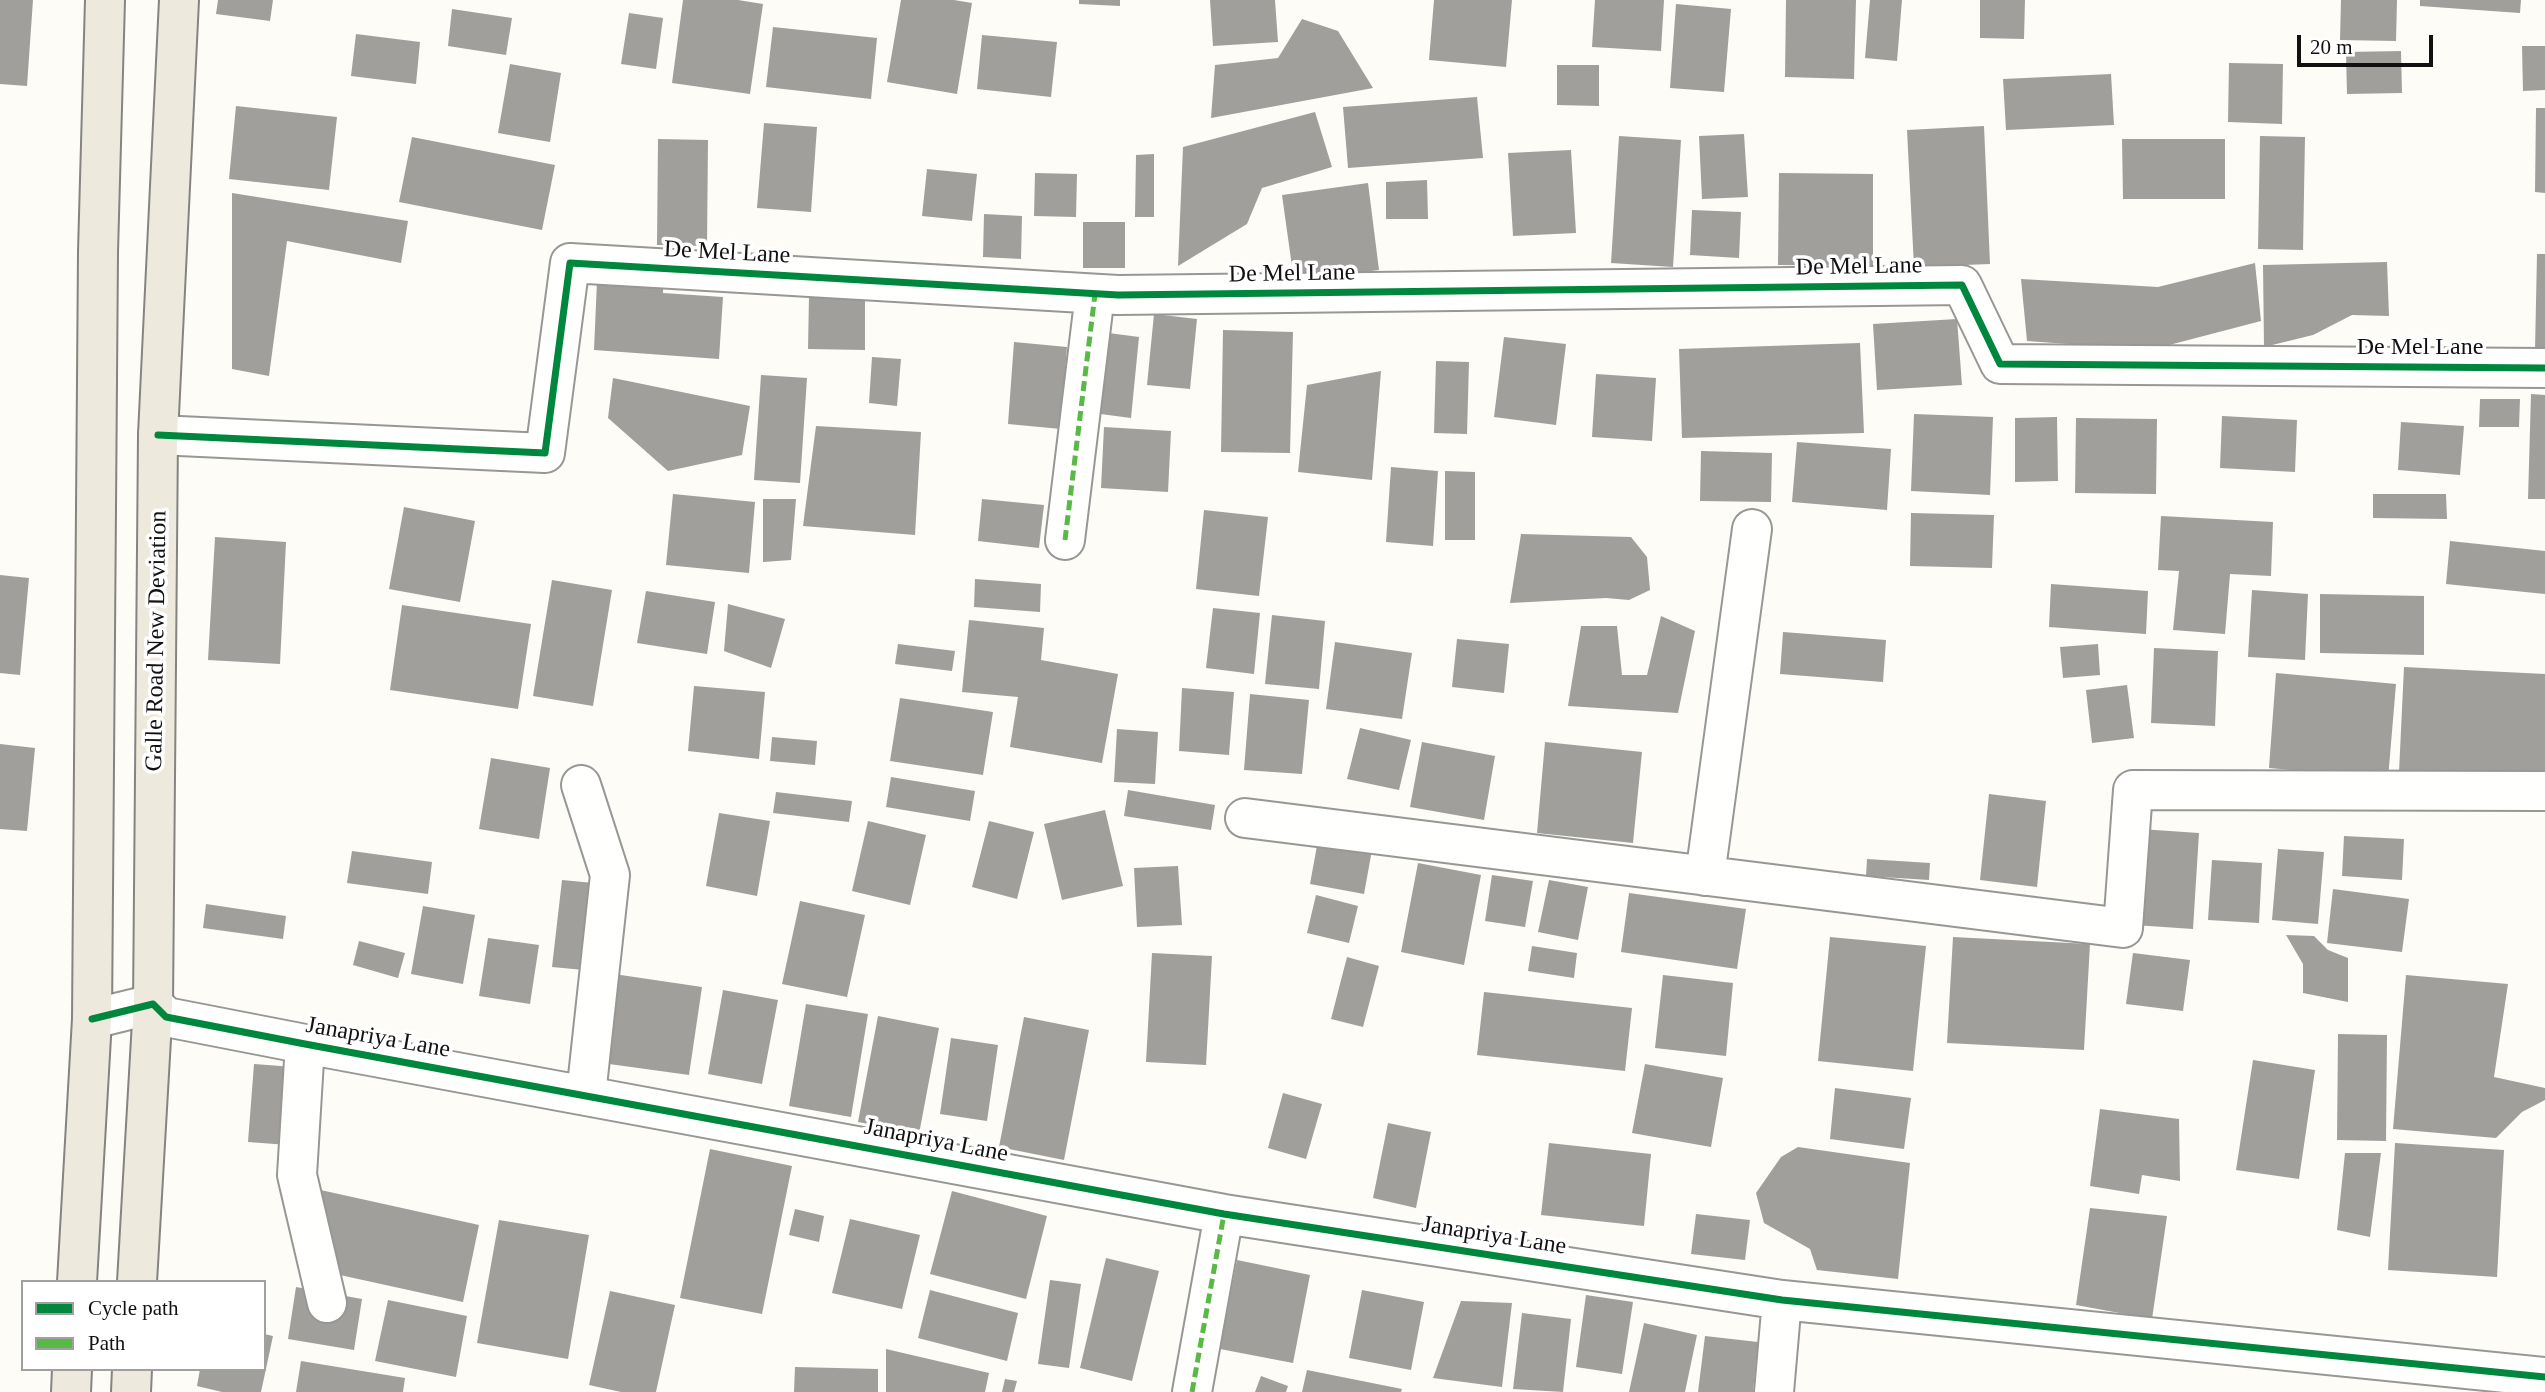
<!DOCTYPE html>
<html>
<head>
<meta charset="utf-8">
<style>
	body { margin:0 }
	#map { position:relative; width:2545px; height:1392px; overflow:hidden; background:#fdfcf7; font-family:"Times New Roman",serif }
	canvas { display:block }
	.legend { position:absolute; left:21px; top:1280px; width:245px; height:91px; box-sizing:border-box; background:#fff; border:2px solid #a0a0a0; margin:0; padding:9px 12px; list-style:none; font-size:21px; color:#111 }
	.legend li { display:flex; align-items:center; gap:14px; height:35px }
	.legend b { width:35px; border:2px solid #a0a0a0 }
	.scale { position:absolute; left:2297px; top:35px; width:136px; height:32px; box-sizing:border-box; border:4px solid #111; border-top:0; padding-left:9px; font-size:21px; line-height:24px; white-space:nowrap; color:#111; -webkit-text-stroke:5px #fff; paint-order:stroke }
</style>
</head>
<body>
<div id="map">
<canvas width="2545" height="1392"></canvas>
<ul class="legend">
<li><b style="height:9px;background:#00873e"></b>Cycle path</li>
<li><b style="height:9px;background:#58b947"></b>Path</li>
</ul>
<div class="scale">20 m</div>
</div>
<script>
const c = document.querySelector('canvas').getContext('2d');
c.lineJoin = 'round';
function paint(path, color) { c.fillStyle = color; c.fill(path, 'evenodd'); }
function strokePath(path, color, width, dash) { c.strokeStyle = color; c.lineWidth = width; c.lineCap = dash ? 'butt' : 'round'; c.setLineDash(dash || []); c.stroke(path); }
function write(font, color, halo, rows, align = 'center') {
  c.font = font + ' "Times New Roman",serif'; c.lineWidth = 7; c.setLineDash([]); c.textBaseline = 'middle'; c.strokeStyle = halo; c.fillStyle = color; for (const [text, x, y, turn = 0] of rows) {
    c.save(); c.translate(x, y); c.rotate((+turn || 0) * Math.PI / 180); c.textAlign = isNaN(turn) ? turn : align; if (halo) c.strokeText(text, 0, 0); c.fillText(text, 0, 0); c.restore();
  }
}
const building = new Path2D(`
	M 0,0 L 33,0 L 27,86 L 0,84 Z
	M 218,0 L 273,0 L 270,21 L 216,14 Z
	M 683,0 L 738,0 L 763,4 L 750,94 L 672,83 Z
	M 901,0 L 954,0 L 972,3 L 957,94 L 887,82 Z
	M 1079,0 L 1120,0 L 1120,6 L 1079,4 Z
	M 1210,0 L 1275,0 L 1278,42 L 1213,46 Z
	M 1434,0 L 1512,0 L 1506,67 L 1429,60 Z
	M 1595,0 L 1664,0 L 1661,51 L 1592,47 Z
	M 1786,0 L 1856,0 L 1854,79 L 1785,77 Z
	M 1870,0 L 1902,0 L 1897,61 L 1865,58 Z
	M 1980,0 L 2025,0 L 2024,39 L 1980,38 Z
	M 2341,0 L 2397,0 L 2396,41 L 2340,40 Z
	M 2420,0 L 2521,0 L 2520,13 L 2420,6 Z
	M 1676,4 L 1731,9 L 1724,92 L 1670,88 Z
	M 452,9 L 512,18 L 506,55 L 448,46 Z
	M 629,13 L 663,18 L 656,69 L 621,64 Z
	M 1302,19 L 1338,31 L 1373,88 L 1211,118 L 1215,65 L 1278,58 Z
	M 773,27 L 877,38 L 871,99 L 766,87 Z
	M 356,34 L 420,42 L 416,84 L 351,76 Z
	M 982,35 L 1057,42 L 1051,97 L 977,89 Z
	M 2522,46 L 2545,46 L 2545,90 L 2523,91 Z
	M 2401,51 L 2402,93 L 2347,94 L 2346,52 Z
	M 2229,63 L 2283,64 L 2282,124 L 2228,122 Z
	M 510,64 L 561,73 L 550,142 L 498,133 Z
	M 1557,65 L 1599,65 L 1599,106 L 1557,105 Z
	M 2111,74 L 2114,125 L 2006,130 L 2003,79 Z
	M 1477,97 L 1483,158 L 1348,168 L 1343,107 Z
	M 236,106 L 337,117 L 329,190 L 229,179 Z
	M 2536,108 L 2545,108 L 2545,193 L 2535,192 Z
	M 1315,112 L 1332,167 L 1262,188 L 1247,224 L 1178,266 L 1183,147 Z
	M 764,123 L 817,127 L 811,212 L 757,208 Z
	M 1984,126 L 1990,264 L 1914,267 L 1907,130 Z
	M 1744,134 L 1748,197 L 1702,199 L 1699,136 Z
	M 1619,136 L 1681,140 L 1673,267 L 1611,263 Z
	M 2260,136 L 2305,137 L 2303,250 L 2258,249 Z
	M 412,137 L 555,165 L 542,230 L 399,202 Z
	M 658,139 L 708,140 L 707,246 L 657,245 Z
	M 2122,139 L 2225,139 L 2225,199 L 2123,199 Z
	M 1571,150 L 1576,233 L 1513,236 L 1508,153 Z
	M 1154,154 L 1154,217 L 1135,217 L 1136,155 Z
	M 927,169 L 977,174 L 972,221 L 922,216 Z
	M 1035,173 L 1077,174 L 1076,217 L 1034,216 Z
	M 1779,173 L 1873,174 L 1873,266 L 1778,265 Z
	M 1427,180 L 1428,219 L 1386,219 L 1386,182 Z
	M 1368,183 L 1379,270 L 1294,281 L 1282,195 Z
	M 232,193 L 408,221 L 401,263 L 287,241 L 269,376 L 232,369 Z
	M 1692,210 L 1741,212 L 1739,258 L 1690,255 Z
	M 984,214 L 1022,216 L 1021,259 L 983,257 Z
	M 1083,222 L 1125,222 L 1125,268 L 1083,268 Z
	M 2537,254 L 2545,254 L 2545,351 L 2535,350 Z
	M 2387,262 L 2389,316 L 2352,315 L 2313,335 L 2264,347 L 2263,265 Z
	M 2255,263 L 2261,321 L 2150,350 L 2027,341 L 2021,279 L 2158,287 Z
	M 597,281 L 663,284 L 663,293 L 723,297 L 719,359 L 594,350 Z
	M 809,296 L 865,297 L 865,350 L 808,349 Z
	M 1154,314 L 1197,319 L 1190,389 L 1147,385 Z
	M 1957,319 L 1962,385 L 1877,390 L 1873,324 Z
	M 1223,330 L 1293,332 L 1290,453 L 1221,452 Z
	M 1101,332 L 1139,337 L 1131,418 L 1093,413 Z
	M 1504,337 L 1566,344 L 1556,425 L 1494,417 Z
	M 1014,342 L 1067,347 L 1061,429 L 1008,424 Z
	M 1860,343 L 1864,433 L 1682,438 L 1679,349 Z
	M 872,357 L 901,359 L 897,406 L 869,403 Z
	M 1436,361 L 1469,362 L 1467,434 L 1434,433 Z
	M 1381,371 L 1372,480 L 1298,472 L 1307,385 Z
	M 1596,374 L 1656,378 L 1652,441 L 1592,437 Z
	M 761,375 L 807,378 L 800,483 L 754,480 Z
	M 613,378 L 750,406 L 742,455 L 668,471 L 608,418 Z
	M 2531,394 L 2545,395 L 2545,499 L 2528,499 Z
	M 2480,399 L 2520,399 L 2519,427 L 2479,427 Z
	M 1914,414 L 1993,417 L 1990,495 L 1911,491 Z
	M 2222,416 L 2297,420 L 2295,472 L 2220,468 Z
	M 2057,417 L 2058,481 L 2015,482 L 2015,418 Z
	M 2076,418 L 2157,419 L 2156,494 L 2075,493 Z
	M 2401,422 L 2464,426 L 2460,475 L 2398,470 Z
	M 816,426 L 921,432 L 915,535 L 803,526 Z
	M 1104,427 L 1171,431 L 1168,492 L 1101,488 Z
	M 1797,442 L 1891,449 L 1887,510 L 1792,502 Z
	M 1701,451 L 1772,453 L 1771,502 L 1700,501 Z
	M 1391,467 L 1438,471 L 1433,546 L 1386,542 Z
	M 1445,471 L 1475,472 L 1475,540 L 1445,540 Z
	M 673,494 L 755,502 L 749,573 L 666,565 Z
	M 2373,494 L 2446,494 L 2447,519 L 2373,518 Z
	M 763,499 L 796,499 L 791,560 L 763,562 Z
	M 982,499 L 1044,505 L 1039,548 L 978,541 Z
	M 404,507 L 475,521 L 460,602 L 389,589 Z
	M 1204,510 L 1268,517 L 1259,596 L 1196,589 Z
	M 1911,513 L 1994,515 L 1992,568 L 1910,566 Z
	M 2161,516 L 2273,522 L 2271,576 L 2230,574 L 2225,634 L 2173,630 L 2179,571 L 2158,570 Z
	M 1521,534 L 1631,537 L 1647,557 L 1650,590 L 1629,600 L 1606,598 L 1510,603 Z
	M 215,537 L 286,542 L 280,664 L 208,660 Z
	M 2450,541 L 2545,551 L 2545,594 L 2446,584 Z
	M 0,575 L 29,578 L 20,675 L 0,673 Z
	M 975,579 L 1041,584 L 1040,612 L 974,607 Z
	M 552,580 L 612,590 L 593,706 L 533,696 Z
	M 2051,584 L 2148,591 L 2146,634 L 2049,627 Z
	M 2252,590 L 2308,594 L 2305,660 L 2248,657 Z
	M 646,591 L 715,602 L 707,654 L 637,643 Z
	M 2320,594 L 2424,596 L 2424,655 L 2320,653 Z
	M 728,604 L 785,619 L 771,668 L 724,651 Z
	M 402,605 L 531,624 L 518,709 L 390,690 Z
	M 1213,608 L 1260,613 L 1254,674 L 1206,668 Z
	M 1272,615 L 1325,621 L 1319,689 L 1265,684 Z
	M 1661,616 L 1695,631 L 1678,713 L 1568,706 L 1581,626 L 1617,626 L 1622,675 L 1647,675 Z
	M 969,620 L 1044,628 L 1041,660 L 1118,674 L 1102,763 L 1010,747 L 1018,697 L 962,692 Z
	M 1783,632 L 1886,640 L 1883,682 L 1780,674 Z
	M 1457,639 L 1509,644 L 1504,693 L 1452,687 Z
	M 1335,642 L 1412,653 L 1402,719 L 1326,709 Z
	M 898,644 L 955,651 L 952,671 L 895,664 Z
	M 2098,644 L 2100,675 L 2063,678 L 2060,647 Z
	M 2154,648 L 2218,651 L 2215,726 L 2151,723 Z
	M 2404,667 L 2545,674 L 2545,780 L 2399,772 Z
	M 2276,673 L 2396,684 L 2388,779 L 2269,768 Z
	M 2127,685 L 2134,738 L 2092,743 L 2086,690 Z
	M 694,686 L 765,692 L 759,759 L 688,751 Z
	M 1182,688 L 1234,692 L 1229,755 L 1179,751 Z
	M 1250,694 L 1309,700 L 1302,774 L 1244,770 Z
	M 900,698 L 993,712 L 983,775 L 890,761 Z
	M 1360,728 L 1411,740 L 1399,790 L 1347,779 Z
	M 1117,729 L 1158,732 L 1155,784 L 1114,782 Z
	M 772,737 L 817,741 L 815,765 L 770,761 Z
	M 1422,742 L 1495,756 L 1484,820 L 1410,807 Z
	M 1545,742 L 1642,752 L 1633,843 L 1537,833 Z
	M 0,744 L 35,748 L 27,831 L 0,829 Z
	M 491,758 L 550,768 L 539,839 L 479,829 Z
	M 891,777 L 975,791 L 970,821 L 886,807 Z
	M 1128,790 L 1215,805 L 1211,830 L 1124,816 Z
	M 776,792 L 852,801 L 849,822 L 773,813 Z
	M 1989,794 L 2046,801 L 2037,887 L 1980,880 Z
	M 1105,810 L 1123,886 L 1062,900 L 1044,824 Z
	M 719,813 L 770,821 L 757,896 L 706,886 Z
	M 868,821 L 926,835 L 910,905 L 852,891 Z
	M 989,821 L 1034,832 L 1017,899 L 972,887 Z
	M 2140,829 L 2199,833 L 2193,929 L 2134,925 Z
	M 2344,836 L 2404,839 L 2402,880 L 2342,876 Z
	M 1318,840 L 1372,850 L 1364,894 L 1310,884 Z
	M 2278,849 L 2324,852 L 2318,924 L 2272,920 Z
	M 352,851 L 432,862 L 428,894 L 347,883 Z
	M 1867,859 L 1930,863 L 1929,880 L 1866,876 Z
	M 2212,860 L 2262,863 L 2259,923 L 2208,920 Z
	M 1418,863 L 1481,875 L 1464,965 L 1401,952 Z
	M 1178,866 L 1182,925 L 1137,927 L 1134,868 Z
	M 1492,875 L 1533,881 L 1525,927 L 1485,921 Z
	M 562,880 L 594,883 L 584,970 L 552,967 Z
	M 1549,880 L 1588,887 L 1578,940 L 1538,932 Z
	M 2333,889 L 2409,899 L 2402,952 L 2327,943 Z
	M 1629,893 L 1746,909 L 1737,969 L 1621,952 Z
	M 1316,895 L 1358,906 L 1349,943 L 1307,933 Z
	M 800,901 L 865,915 L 847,997 L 782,984 Z
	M 206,904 L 286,916 L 283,939 L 203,928 Z
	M 423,906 L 475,915 L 463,984 L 411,974 Z
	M 2286,935 L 2314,936 L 2328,950 L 2348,958 L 2348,1002 L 2303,993 L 2303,964 Z
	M 1830,937 L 1926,946 L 1913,1071 L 1818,1061 Z
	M 1953,937 L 2090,944 L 2084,1050 L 1947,1043 Z
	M 488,938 L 539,945 L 530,1004 L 479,996 Z
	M 359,941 L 405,953 L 398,978 L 353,965 Z
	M 1532,946 L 1577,953 L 1574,978 L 1528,971 Z
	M 1152,953 L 1212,956 L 1206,1065 L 1146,1062 Z
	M 2133,953 L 2190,960 L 2183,1011 L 2126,1004 Z
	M 1347,957 L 1379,966 L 1363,1027 L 1331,1019 Z
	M 614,974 L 702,987 L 689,1075 L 602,1063 Z
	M 1663,975 L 1733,983 L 1726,1056 L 1655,1048 Z
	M 2406,975 L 2508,984 L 2494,1077 L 2545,1088 L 2545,1100 L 2522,1112 L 2496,1138 L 2393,1129 Z
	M 723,990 L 778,1000 L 762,1084 L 708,1074 Z
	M 1484,992 L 1632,1008 L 1625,1071 L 1477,1055 Z
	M 806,1004 L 868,1014 L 851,1117 L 789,1106 Z
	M 878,1016 L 939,1028 L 919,1134 L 858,1122 Z
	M 1024,1017 L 1089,1030 L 1064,1160 L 999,1147 Z
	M 2338,1034 L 2387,1035 L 2386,1141 L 2337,1140 Z
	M 951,1038 L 998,1045 L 987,1121 L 940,1114 Z
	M 2253,1060 L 2315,1070 L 2299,1179 L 2236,1170 Z
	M 254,1064 L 294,1067 L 288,1145 L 248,1142 Z
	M 1645,1064 L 1723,1078 L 1711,1147 L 1632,1133 Z
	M 1835,1088 L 1911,1098 L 1904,1149 L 1830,1139 Z
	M 1283,1093 L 1322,1104 L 1306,1159 L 1268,1148 Z
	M 2100,1109 L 2179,1119 L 2180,1181 L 2142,1175 L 2139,1194 L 2090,1186 Z
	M 1388,1123 L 1431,1132 L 1416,1208 L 1373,1198 Z
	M 1549,1143 L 1651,1154 L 1644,1226 L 1541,1215 Z
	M 2395,1143 L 2504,1150 L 2497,1277 L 2388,1270 Z
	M 1798,1147 L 1910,1163 L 1898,1279 L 1817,1270 L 1810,1249 L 1764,1223 L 1756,1193 L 1781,1157 Z
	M 710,1149 L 792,1166 L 762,1314 L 680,1298 Z
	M 2345,1153 L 2381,1153 L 2370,1237 L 2337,1230 Z
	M 316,1189 L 479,1225 L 463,1302 L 299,1266 Z
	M 952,1191 L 1047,1216 L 1026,1299 L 930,1274 Z
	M 2090,1208 L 2167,1216 L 2152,1319 L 2076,1305 Z
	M 795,1209 L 824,1216 L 819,1242 L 789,1235 Z
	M 1696,1214 L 1750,1220 L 1745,1260 L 1691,1254 Z
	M 850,1219 L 920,1235 L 902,1309 L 832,1293 Z
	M 499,1220 L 589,1235 L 568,1359 L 477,1343 Z
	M 1106,1258 L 1159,1271 L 1132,1381 L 1080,1368 Z
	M 1237,1260 L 1310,1275 L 1293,1363 L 1220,1349 Z
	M 1050,1280 L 1081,1284 L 1069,1368 L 1038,1364 Z
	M 296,1287 L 362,1299 L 354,1350 L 288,1339 Z
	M 930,1290 L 1018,1313 L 1007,1361 L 918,1338 Z
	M 1362,1290 L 1424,1302 L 1411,1370 L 1349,1358 Z
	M 610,1291 L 675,1305 L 656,1392 L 621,1392 L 589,1385 Z
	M 1586,1295 L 1633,1302 L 1622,1374 L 1576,1367 Z
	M 388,1300 L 467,1316 L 456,1377 L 375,1361 Z
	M 1461,1301 L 1512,1303 L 1502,1387 L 1433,1378 Z
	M 1522,1313 L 1571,1319 L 1563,1392 L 1513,1389 Z
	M 1644,1323 L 1697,1335 L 1685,1392 L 1629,1392 Z
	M 264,1334 L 273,1336 L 261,1392 L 222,1392 L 197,1386 L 200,1369 L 264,1369 Z
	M 1705,1336 L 1758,1342 L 1753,1392 L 1698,1392 Z
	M 886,1349 L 989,1373 L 985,1392 L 886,1392 Z
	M 301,1361 L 405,1378 L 403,1392 L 296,1392 Z
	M 795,1367 L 878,1369 L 878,1392 L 794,1392 Z
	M 1307,1370 L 1402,1389 L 1401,1392 L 1302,1392 Z
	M 1261,1376 L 1288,1386 L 1286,1392 L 1255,1392 Z
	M 1005,1379 L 1017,1381 L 1014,1392 L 1002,1392 Z`);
const minor = new Path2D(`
	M 158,435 L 545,453 L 570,263 L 1118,295 L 1962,285 L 2000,364 L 2545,368
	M 1065,540 L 1095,294
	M 581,785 L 610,875 L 586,1095
	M 1245,818 L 2123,928 L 2133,790 L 2545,791
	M 1705,876 L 1752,529
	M 92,1019 L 153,1004 L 166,1017 L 305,1044 L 1224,1214 L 1782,1300 L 2545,1377
	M 305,1044 L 297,1175 L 327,1303
	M 1192,1392 L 1224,1214
	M 1774,1392 L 1782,1300`);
const primary = new Path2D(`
	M 77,1282 L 92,1019 L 98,252 L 105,0
	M 137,1282 L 153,1004 L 158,435 L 179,0
	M 71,1392 L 72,1369
	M 131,1392 L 132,1369`);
const quiet = new Path2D(`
	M 1065,540 L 1095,294
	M 1192,1392 L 1224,1214`);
const cycleway = new Path2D(`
	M 158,435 L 545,453 L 570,263 L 1118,295 L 1962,285 L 2000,364 L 2545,368
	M 92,1019 L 153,1004 L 166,1017 L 305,1044 L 1224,1214 L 1782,1300 L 2545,1377`);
const streetNames = [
	["De Mel Lane",727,253,3],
	["De Mel Lane",1859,267,-1],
	["De Mel Lane",1292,274,-1],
	["De Mel Lane",2420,348],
	["Galle Road New Deviation",157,641,-89],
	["Janapriya Lane",378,1038,10],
	["Janapriya Lane",936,1141,11],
	["Janapriya Lane",1494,1236,9]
];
paint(building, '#a19f9c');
strokePath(minor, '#979795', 42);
strokePath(primary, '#858482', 42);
strokePath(minor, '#fffffe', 38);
strokePath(primary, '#ede9dc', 38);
strokePath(quiet, '#58b947', 5, [10, 5]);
strokePath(cycleway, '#00873e', 7);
write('24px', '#111', '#fff', streetNames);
</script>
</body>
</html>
